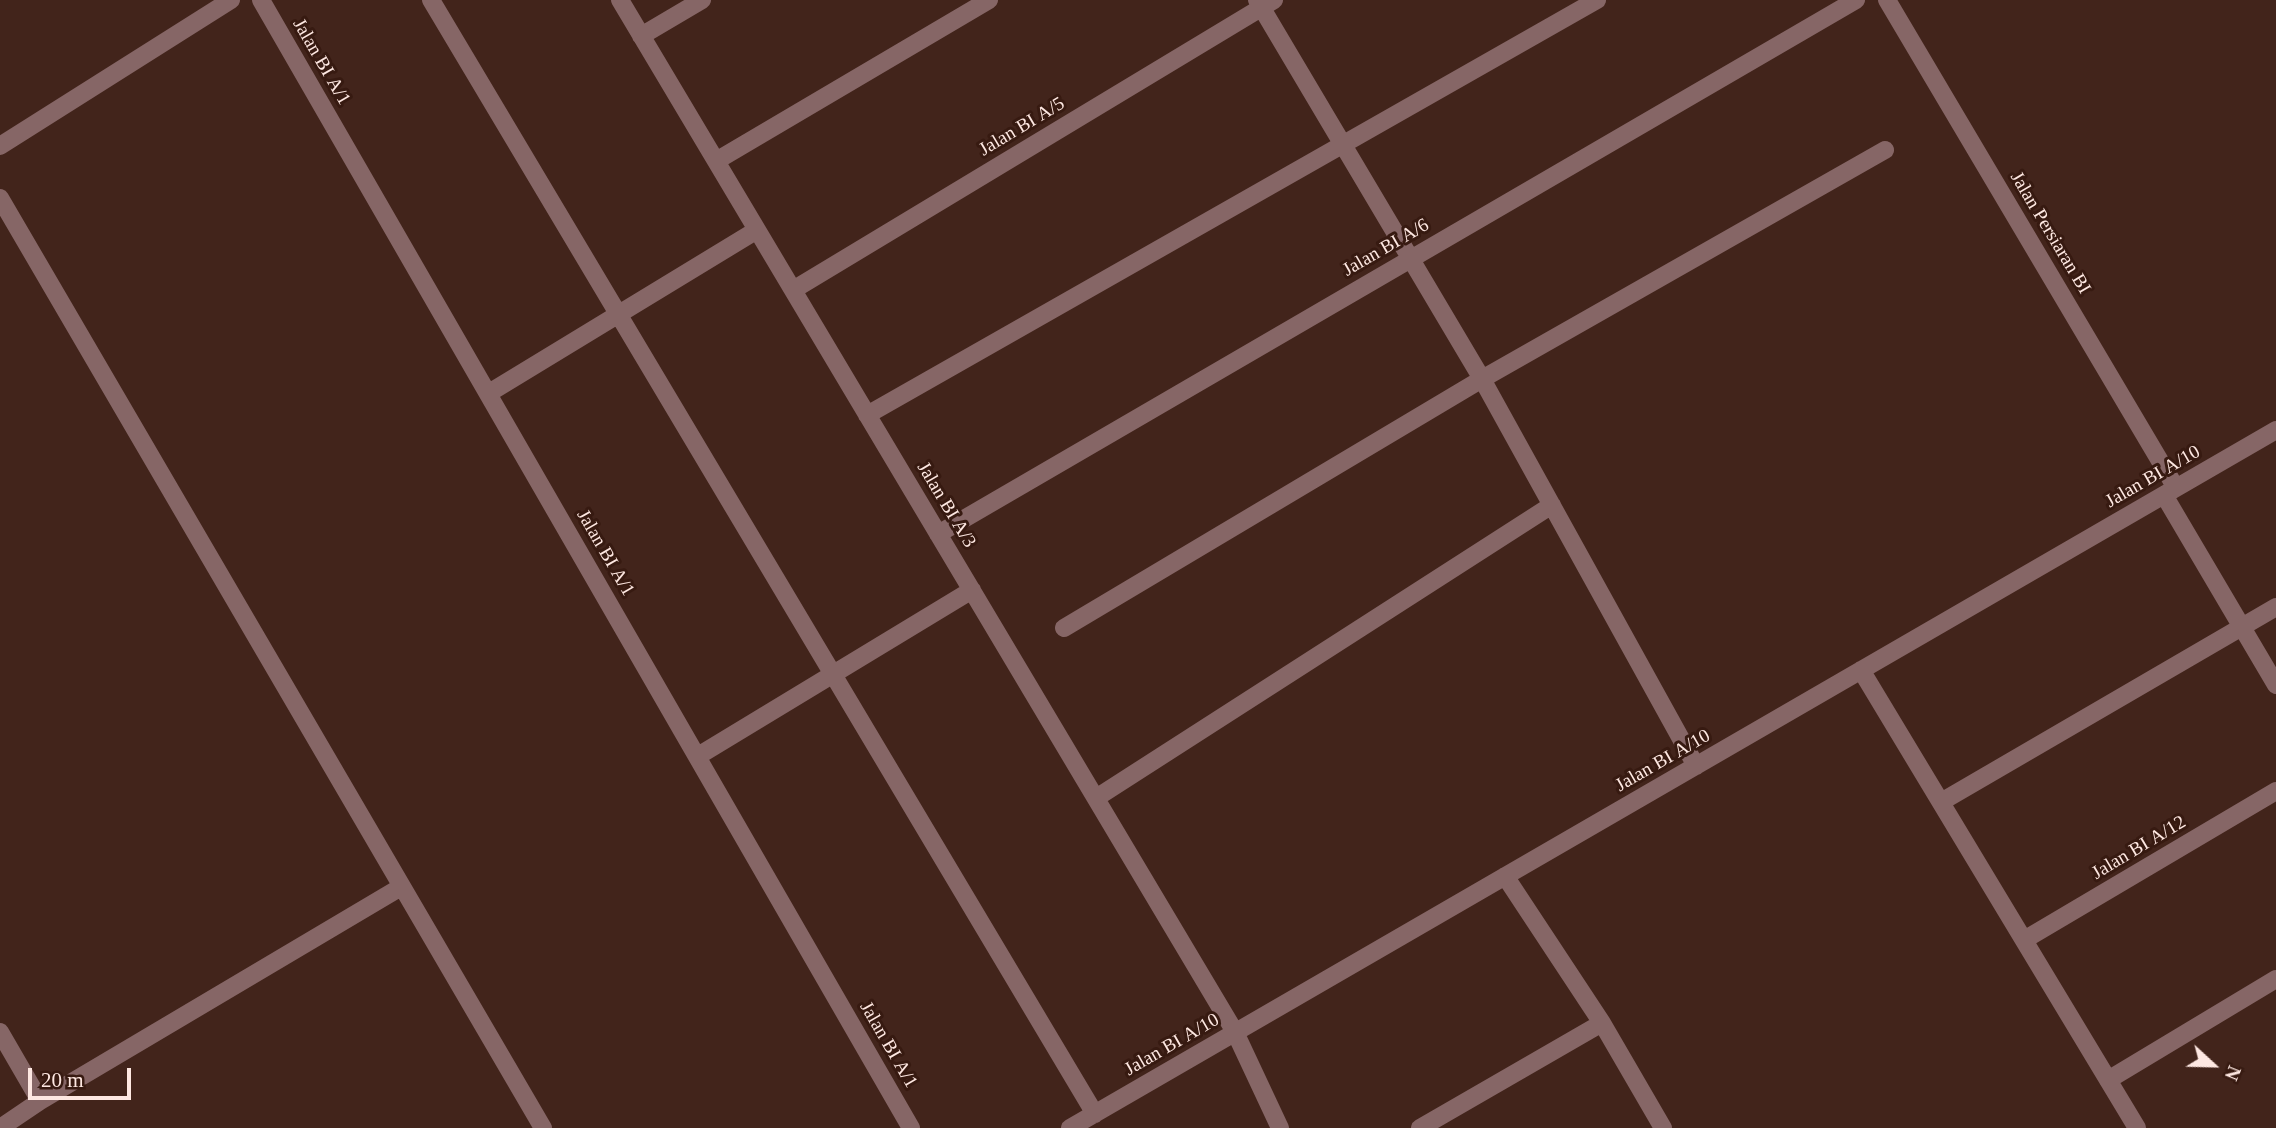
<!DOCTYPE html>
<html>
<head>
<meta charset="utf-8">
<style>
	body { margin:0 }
	#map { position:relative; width:2276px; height:1128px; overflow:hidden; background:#42241b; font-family:Georgia,serif }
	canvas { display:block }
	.north { position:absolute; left:2178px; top:1030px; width:70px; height:70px; -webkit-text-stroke:5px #371a11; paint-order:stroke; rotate:112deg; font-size:19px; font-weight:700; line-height:28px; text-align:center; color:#fee8e2 }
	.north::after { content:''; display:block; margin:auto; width:24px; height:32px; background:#fee8e2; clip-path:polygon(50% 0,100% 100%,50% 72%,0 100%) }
	.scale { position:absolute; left:28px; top:1068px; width:103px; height:32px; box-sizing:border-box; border:4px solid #fee8e2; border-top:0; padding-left:9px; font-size:21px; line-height:24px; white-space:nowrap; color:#fee8e2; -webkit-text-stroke:5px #371a11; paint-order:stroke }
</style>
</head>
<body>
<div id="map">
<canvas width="2276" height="1128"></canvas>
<div class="north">N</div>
<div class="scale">20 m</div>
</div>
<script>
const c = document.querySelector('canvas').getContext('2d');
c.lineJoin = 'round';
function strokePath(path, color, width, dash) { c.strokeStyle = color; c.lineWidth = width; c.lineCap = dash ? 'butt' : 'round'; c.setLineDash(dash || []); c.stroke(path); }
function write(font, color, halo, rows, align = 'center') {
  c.font = font + ' Georgia,serif'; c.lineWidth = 6; c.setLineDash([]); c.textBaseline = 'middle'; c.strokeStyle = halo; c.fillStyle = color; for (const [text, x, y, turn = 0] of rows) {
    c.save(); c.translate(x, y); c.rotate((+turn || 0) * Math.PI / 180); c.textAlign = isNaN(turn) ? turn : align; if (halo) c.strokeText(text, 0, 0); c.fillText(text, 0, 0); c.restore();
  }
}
const minor = new Path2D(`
	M 261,0 L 911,1128
	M 431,0 L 1095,1114
	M 620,0 L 1235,1032 L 1280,1128
	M 1257,0 L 1482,379 L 1696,766
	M 1887,0 L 2176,488
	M 641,36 L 702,0
	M 0,146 L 231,0
	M 716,161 L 989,0
	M 0,198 L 543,1128
	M 793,290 L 1274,0
	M 489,393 L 757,230
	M 867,415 L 1597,0
	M 2164,495 L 2276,685
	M 938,534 L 1856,0
	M 1064,628 L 1482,379 L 1885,150
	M 1861,670 L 2137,1128
	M 698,756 L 972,590
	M 1096,798 L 1552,505
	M 1941,802 L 2276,607
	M 1505,876 L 1602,1023 L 1663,1128
	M 2024,940 L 2276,791
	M 0,1032 L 40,1101
	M 2108,1080 L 2276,979
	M 0,1128 L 40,1101 L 401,887
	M 1070,1128 L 2276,430
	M 1420,1128 L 1602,1023`);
const streetNames = [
	["Jalan BI A/1",321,62,60],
	["Jalan BI A/5",1022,127,-31],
	["Jalan Persiaran BI",2050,233,59],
	["Jalan BI A/6",1386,248,-30],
	["Jalan BI A/10",2153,477,-30],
	["Jalan BI A/3",946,505,59],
	["Jalan BI A/1",605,553,60],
	["Jalan BI A/10",1663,761,-30],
	["Jalan BI A/12",2139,848,-31],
	["Jalan BI A/1",888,1045,60],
	["Jalan BI A/10",1172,1045,-30]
];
strokePath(minor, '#866666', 18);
write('19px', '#fee8e2', '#371a11', streetNames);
</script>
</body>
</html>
